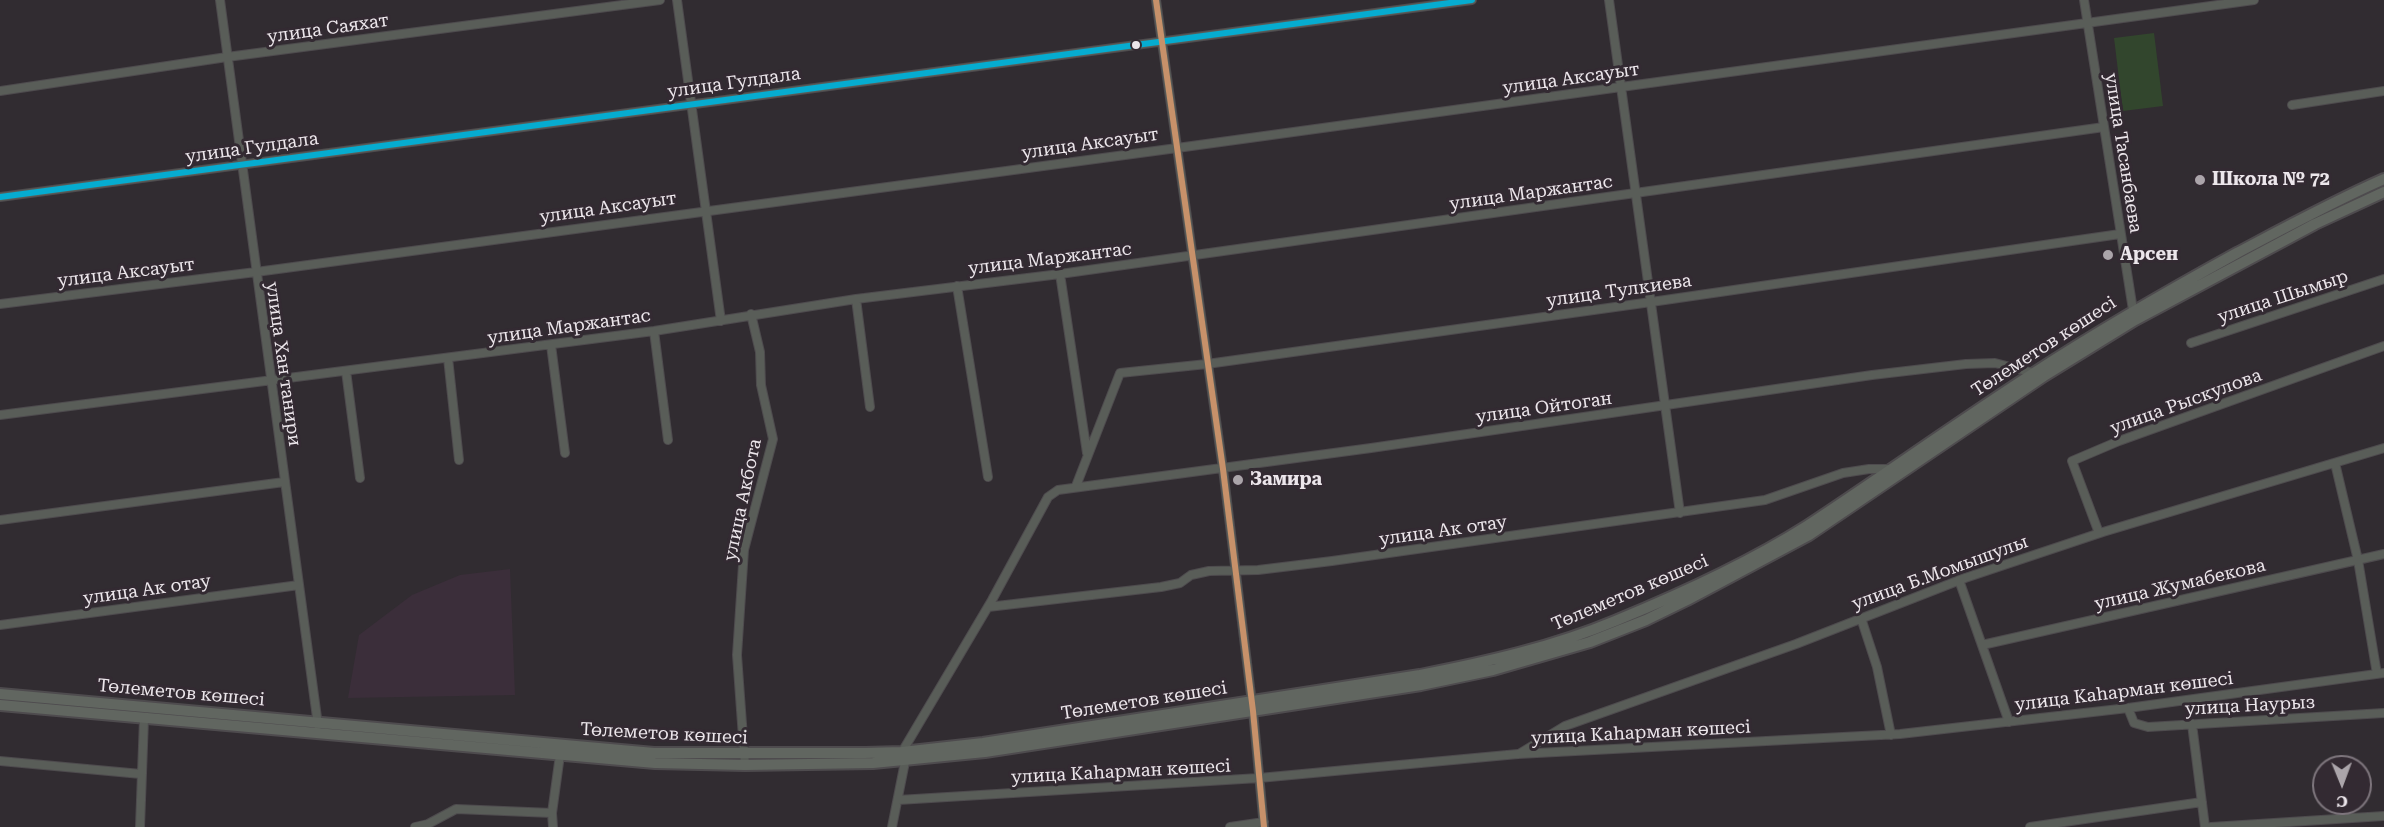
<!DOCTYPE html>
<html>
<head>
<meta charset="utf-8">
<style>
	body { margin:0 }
	#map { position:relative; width:2384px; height:827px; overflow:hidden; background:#312c31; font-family:"Roboto Serif",serif }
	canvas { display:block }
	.north { position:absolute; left:2312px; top:755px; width:60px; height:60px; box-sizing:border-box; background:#332a32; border:2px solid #7d757c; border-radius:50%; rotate:179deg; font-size:16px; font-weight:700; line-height:24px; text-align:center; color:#ece6eb }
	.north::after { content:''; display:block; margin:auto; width:21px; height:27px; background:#aba5aa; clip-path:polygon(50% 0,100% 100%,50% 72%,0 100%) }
</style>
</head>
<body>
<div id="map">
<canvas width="2384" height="827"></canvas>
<div class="north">С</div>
</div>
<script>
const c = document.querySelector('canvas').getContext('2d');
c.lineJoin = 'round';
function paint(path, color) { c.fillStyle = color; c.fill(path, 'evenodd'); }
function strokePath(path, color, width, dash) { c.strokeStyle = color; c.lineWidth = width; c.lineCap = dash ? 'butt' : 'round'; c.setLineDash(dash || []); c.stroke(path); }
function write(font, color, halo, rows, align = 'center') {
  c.font = font + ' "Roboto Serif",serif'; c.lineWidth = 6; c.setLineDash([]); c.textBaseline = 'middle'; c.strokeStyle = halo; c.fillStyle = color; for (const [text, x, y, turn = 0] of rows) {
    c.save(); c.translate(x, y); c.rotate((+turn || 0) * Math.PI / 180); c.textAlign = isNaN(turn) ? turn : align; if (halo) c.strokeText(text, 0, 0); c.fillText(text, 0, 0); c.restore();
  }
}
const built = new Path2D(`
	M 510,569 L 515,695 L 348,698 L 359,635 L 412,595 L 460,575 Z`);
const green = new Path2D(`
	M 2154,33 L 2163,106 L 2123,111 L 2114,38 Z`);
const minor = new Path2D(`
	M 220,0 L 318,725
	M 677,0 L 721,321
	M 1156,0 L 1223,469 L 1253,711 L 1264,827
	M 1609,0 L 1680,513
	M 2084,0 L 2133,310
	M 0,91 L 227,57 L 660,0
	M 2292,105 L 2384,91
	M 0,197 L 1472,0
	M 1060,274 L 1087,453
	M 957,286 L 988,477
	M 856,299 L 870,407
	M 0,304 L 256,272 L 1177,148 L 2254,0
	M 654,331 L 668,440
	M 2191,343 L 2384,279
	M 551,345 L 565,453
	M 448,358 L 459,460
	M 346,371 L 360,478
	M 0,415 L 654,331 L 856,299 L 1060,274 L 2104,127
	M 2335,463 L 2358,560 L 2377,674
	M 1076,486 L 1120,373 L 1207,364 L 1651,302 L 2120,234
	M 0,520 L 284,482
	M 2099,533 L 2072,461 L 2119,441 L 2384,346
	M 1959,580 L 2009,722
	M 988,607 L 1161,587 L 1180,583 L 1191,575 L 1209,571 L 1258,570 L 1332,561 L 1765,500 L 1843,473 L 1869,469 L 1890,469
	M 1861,618 L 1877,667 L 1891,735
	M 0,625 L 299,585
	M 1982,645 L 2384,554
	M 2128,708 L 2134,723 L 2148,727 L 2384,713
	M 2192,724 L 2205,827
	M 902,752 L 992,600 L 1048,497 L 1058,490 L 1371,448 L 1872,375 L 1966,364 L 1995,363 L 2034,373
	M 1519,754 L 1565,726 L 1796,644 L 1965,578 L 2103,532 L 2384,448
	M 0,761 L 141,774
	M 745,765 L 737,655 L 744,550 L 773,439 L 761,385 L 760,352 L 751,314
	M 898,800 L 1259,778 L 1518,754 L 1900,734 L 2128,708 L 2384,673
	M 140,827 L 144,719
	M 415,827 L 428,824 L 456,809 L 552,813
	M 553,827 L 552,813 L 560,755
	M 892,827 L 905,762
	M 1230,827 L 1264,822
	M 2030,827 L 2202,802
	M 2211,827 L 2384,816`);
const major = new Path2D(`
	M 0,694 L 654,753 L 865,753 L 902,752 L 983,743 L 1420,675 C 1487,662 1553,647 1615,621 C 1681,594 1747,564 1807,526 C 1883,476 1958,422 2034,373 C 2100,330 2168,291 2237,253 C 2286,227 2334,201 2384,179
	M 0,705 L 655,763 L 745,765 L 873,763 L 985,752 L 1421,685 L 1493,670 L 1590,642 L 1646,620 L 1687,600 L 1809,535 L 2044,376 L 2135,320 L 2315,224 L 2384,192`);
const bus1 = new Path2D(`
	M 0,197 L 1472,0`);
const bus2 = new Path2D(`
	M 1156,0 L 1223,469 L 1253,711 L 1264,827`);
const markers = [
	[1136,45,5,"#ece6eb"],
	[2200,180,6,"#aba5aa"],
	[2108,255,6,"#aba5aa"],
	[1238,480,6,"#aba5aa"]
];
const streetNames = [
	["улица Саяхат",328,29,-8],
	["улица Аксауыт",1571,79,-8],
	["улица Гулдала",734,83,-8],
	["улица Аксауыт",1090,144,-8],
	["улица Гулдала",252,148,-8],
	["улица Тасанбаева",2123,153,81],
	["улица Маржантас",1531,193,-8],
	["улица Аксауыт",608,208,-8],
	["улица Маржантас",1050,259,-7],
	["улица Аксауыт",126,273,-7],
	["улица Тулкиева",1619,291,-8],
	["улица Шымыр",2283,297,-18],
	["улица Маржантас",569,327,-8],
	["Төлеметов көшесі",2044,347,-33],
	["улица Хан танири",283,364,82],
	["улица Рыскулова",2186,402,-20],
	["улица Ойтоган",1544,408,-8],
	["улица Акбота",743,500,-78],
	["улица Ак отау",1443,531,-8],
	["улица Б.Момышулы",1940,573,-20],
	["улица Жумабекова",2180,585,-13],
	["улица Ак отау",147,590,-8],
	["Төлеметов көшесі",1630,593,-23],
	["улица Каһарман көшесі",2124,692,-7],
	["Төлеметов көшесі",181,693,5],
	["Төлеметов көшесі",1144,701,-9],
	["улица Наурыз",2250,706,-3],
	["улица Каһарман көшесі",1641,733,-3],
	["Төлеметов көшесі",664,734,3],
	["улица Каһарман көшесі",1121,772,-3]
];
const poiNames = [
	["Школа № 72",2212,180],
	["Арсен",2120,255],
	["Замира",1250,480]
];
paint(built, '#3b2e3a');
paint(green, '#32462d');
strokePath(minor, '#4e4b4e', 10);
strokePath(major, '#4e4b4e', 14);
strokePath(minor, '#595d58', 8);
strokePath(major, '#616660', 10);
strokePath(bus1, '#06acd0', 6);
strokePath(bus2, '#c7916a', 6);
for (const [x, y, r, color] of markers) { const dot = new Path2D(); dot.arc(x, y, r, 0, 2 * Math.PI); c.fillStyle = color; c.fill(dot); strokePath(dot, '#332a32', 2); }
write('18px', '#ece6eb', '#332a32', streetNames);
write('bold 18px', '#ece6eb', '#332a32', poiNames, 'left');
</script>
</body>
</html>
